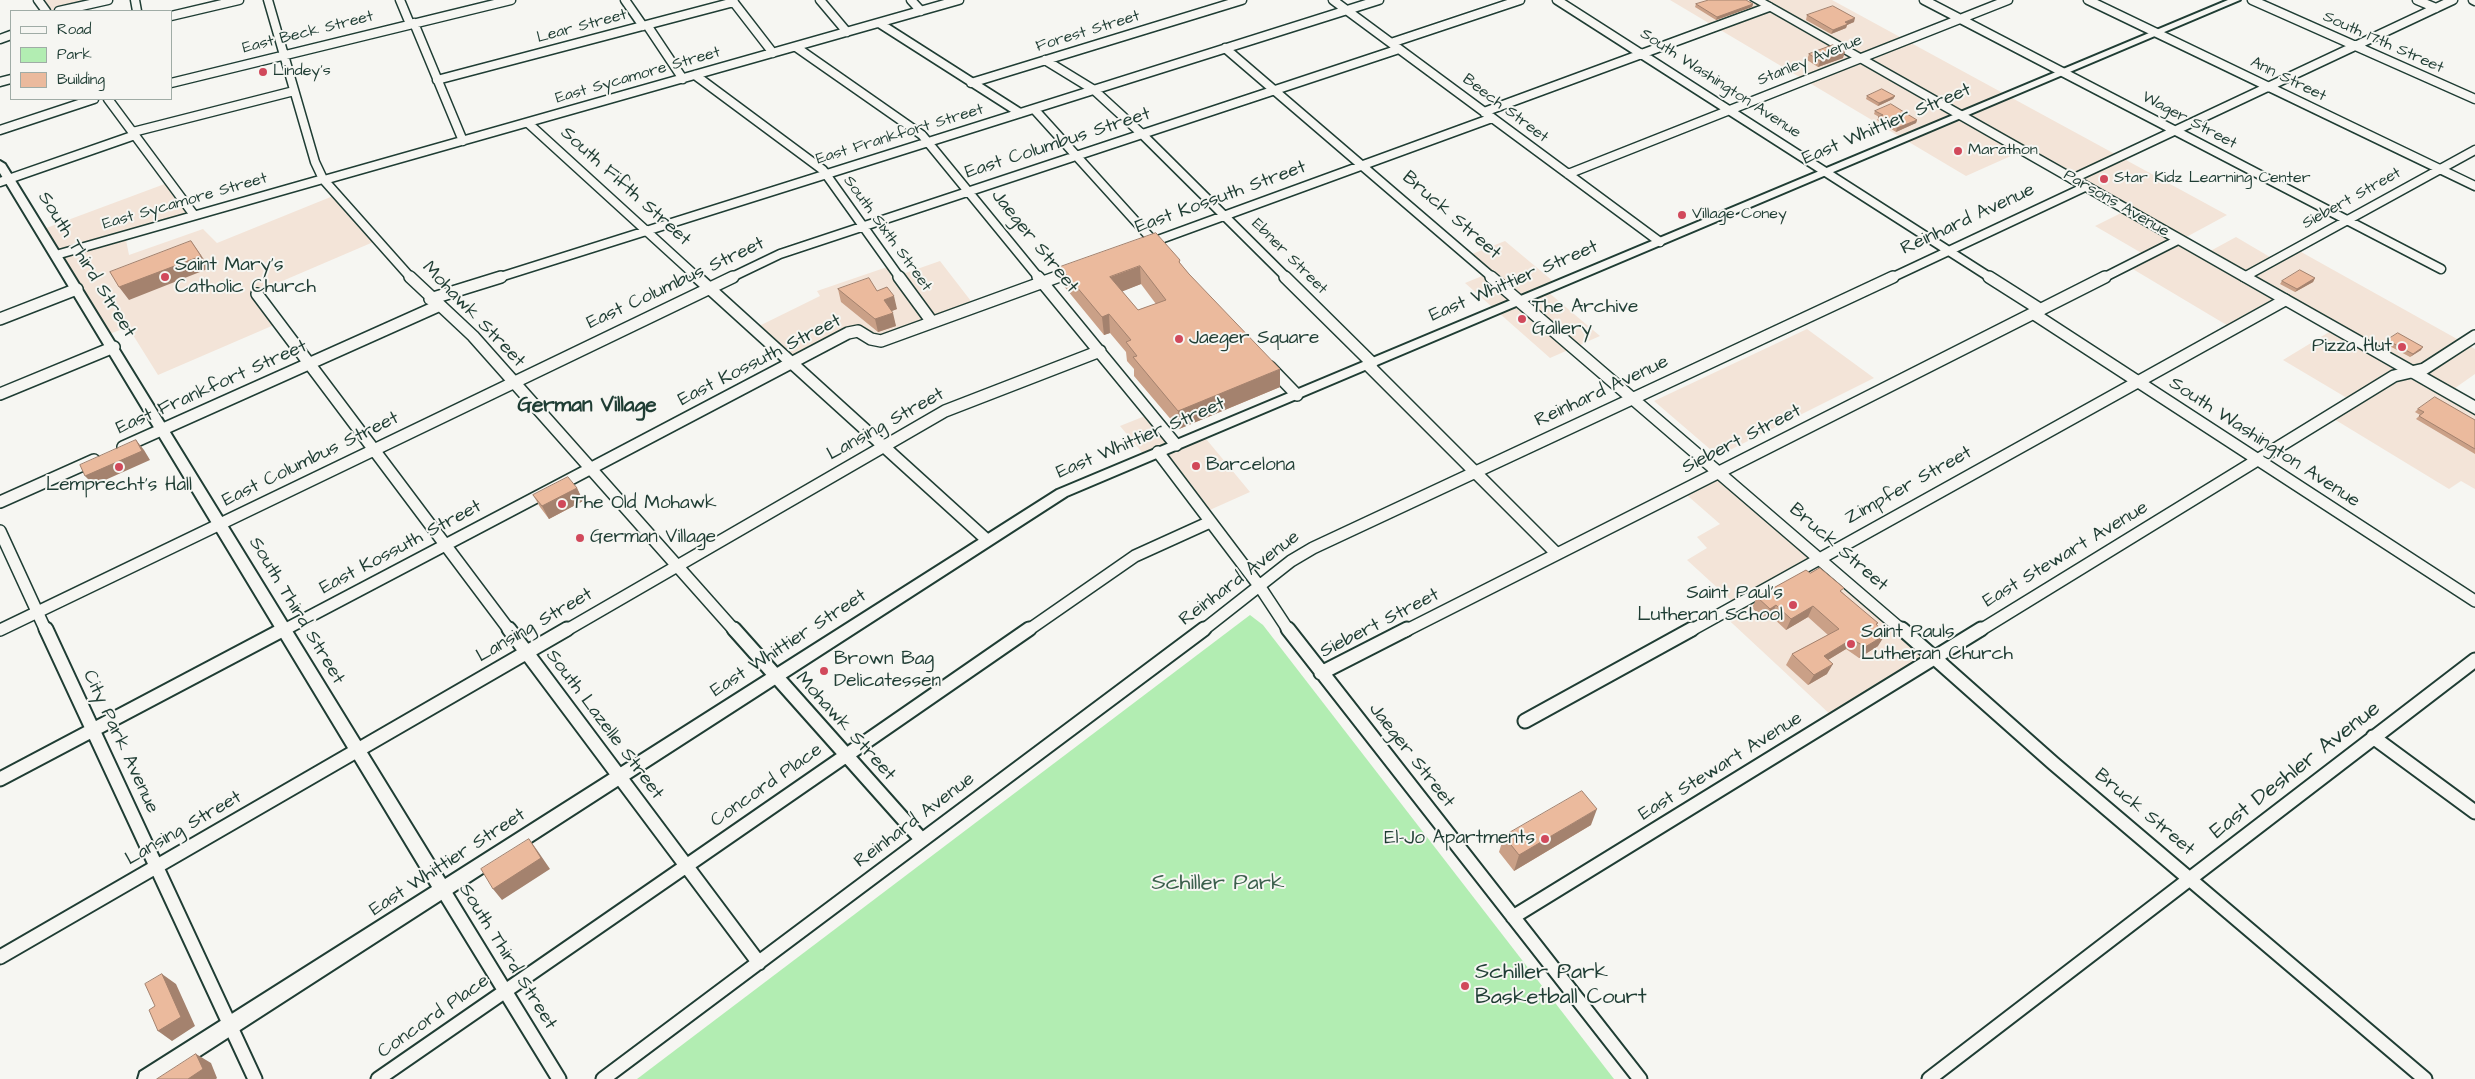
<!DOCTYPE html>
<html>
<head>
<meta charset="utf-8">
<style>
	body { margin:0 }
	#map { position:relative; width:2475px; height:1079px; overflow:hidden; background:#f6f6f2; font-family:"Architects Daughter",sans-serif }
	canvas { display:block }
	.legend { position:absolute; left:10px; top:10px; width:162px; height:90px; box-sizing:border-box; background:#f6f6f2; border:1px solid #a0aca6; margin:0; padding:6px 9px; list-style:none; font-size:15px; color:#1f3d34 }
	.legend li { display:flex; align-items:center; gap:10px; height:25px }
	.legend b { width:25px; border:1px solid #a0aca6 }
</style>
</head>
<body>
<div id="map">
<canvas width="2475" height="1079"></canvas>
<ul class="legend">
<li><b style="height:6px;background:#f6f6f2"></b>Road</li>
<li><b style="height:14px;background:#b2edb2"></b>Park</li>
<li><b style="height:14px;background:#ebba9d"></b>Building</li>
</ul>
</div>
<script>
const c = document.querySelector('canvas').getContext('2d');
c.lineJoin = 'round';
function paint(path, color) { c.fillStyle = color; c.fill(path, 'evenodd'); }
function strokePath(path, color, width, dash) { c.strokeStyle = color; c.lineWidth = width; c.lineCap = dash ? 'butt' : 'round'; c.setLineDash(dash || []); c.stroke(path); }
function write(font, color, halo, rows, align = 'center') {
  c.font = font + ' "Architects Daughter",sans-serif'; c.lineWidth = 4; c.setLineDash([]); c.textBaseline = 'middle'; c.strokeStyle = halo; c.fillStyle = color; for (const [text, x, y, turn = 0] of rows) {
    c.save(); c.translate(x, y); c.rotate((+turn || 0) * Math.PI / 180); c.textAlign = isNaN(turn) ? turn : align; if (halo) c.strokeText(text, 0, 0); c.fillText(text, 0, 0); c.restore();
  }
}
const built = new Path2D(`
	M 35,0 L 108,0 L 58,11 L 43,11 Z
	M 1670,0 L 1832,0 L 2227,215 L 2179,241 L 2203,255 L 2236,237 L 2275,260 L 2294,248 L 2475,349 L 2475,374 L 2448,393 L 2475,408 L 2475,489 L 2461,481 L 2449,489 L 2329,416 L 2352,401 L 2283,360 L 2334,329 L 2283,301 L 2230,327 L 2126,265 L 2145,255 L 2095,226 L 2125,211 L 2022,151 L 1966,176 Z
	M 170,182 L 196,214 L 125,235 L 129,255 L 203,229 L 217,243 L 338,194 L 378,240 L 252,294 L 274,325 L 158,375 L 128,327 L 104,336 L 41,230 Z
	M 1505,241 L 1560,287 L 1548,292 L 1600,336 L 1550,358 L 1465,283 L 1487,274 L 1467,256 Z
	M 940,261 L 974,305 L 882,339 L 851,331 L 794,360 L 757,327 L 820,296 L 817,291 L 893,265 L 900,275 Z
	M 1807,329 L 1874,378 L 1718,456 L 1654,401 Z
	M 1150,414 L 1176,445 L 1202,434 L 1250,492 L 1203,513 L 1159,452 L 1146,457 L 1120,426 Z
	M 1718,471 L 1934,656 L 1833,717 L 1719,611 L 1734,603 L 1687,560 L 1707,548 L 1697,537 L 1720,524 L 1681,490 Z`);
const green = new Path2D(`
	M 1250,615 L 1263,625 L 1614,1079 L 637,1079 Z`);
const minorFar2 = new Path2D(`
	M 38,0 L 46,11
	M 135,0 L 137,11
	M 268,0 L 315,162 L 323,179 L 411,278
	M 400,0 L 410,24
	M 625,0 L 643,26
	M 732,0 L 773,53
	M 820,0 L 847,32
	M 911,0 L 921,11
	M 1333,0 L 1660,242
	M 1557,0 L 1991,278
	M 1924,0 L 2441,269
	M 2088,0 L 2475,186
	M 2252,0 L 2475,99
	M 2417,0 L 2436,8
	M 2473,0 L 2475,1
	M 59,11 L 108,0
	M 171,16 L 239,0
	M 414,23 L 463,141
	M 879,23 L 1020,113
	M 647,25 L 683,79
	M 0,39 L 11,35
	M 1391,43 L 1520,0
	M 796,47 L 922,135 L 1039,278
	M 1225,48 L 1493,278
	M 1045,60 L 1094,90 L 1142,134 L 1287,278
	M 695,75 L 823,170 L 900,278
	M 437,80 L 734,2
	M 0,82 L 11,79
	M 171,83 L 511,0
	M 971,83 L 1242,0
	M 108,99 L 194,215
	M 1034,109 L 1157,245
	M 1484,112 L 1769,7
	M 528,123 L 698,278
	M 0,130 L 94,99
	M 133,132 L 294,91
	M 1568,174 L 2008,0
	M 2072,179 L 2453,0
	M 324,180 L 959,0
	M 0,182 L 135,135
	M 1147,244 L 1492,118
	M 56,255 L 323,179
	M 2244,277 L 2475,150
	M 497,278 L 1379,0
	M 730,278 L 780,254 L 1399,49
	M 1053,278 L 1075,270
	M 1891,278 L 2085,187
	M 2103,278 L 2178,240`);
const minorFar1 = new Path2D(`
	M 410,277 L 473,336 L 735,631
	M 697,277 L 987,540
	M 899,277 L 932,322
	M 1038,277 L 1176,445
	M 1285,277 L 1372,363
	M 1491,277 L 1903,631
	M 1989,277 L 2041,310
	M 257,294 L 510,631
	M 430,299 L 501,277
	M 2034,314 L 2475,601
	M 0,319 L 77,289
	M 1368,365 L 1557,554
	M 1270,367 L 1297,395
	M 0,394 L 114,347
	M 123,447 L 438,306
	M 1158,452 L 1260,587 L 1289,631
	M 0,502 L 94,460
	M 0,531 L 46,631
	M 0,630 L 733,277
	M 282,631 L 848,333 L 858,331 L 871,339 L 881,341 L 1057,277
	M 565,631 L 945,411 L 1100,351
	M 1027,631 L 1135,556 L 1210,522
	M 1202,631 L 1291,561 L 1313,548 L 1893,277
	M 1405,631 L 2105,277
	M 1690,631 L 2285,300
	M 1979,631 L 2394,376 L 2424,369 L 2475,336`);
const minor = new Path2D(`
	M 46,629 L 255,1079
	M 509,629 L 759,963
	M 734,629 L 921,839
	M 1288,629 L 1640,1079
	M 1902,629 L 2053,763 L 2425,1079
	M 1321,673 L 1407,629
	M 1525,721 L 1692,629
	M 2373,737 L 2475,812
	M 0,779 L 284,629
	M 443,890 L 559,1079
	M 1513,917 L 1981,629
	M 0,957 L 567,629
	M 378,1079 L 1029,629
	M 603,1079 L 1204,629
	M 1929,1079 L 2475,660`);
const tertiary = new Path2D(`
	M 2228,0 L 2240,0 L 1067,496 L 164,1079 L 138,1079 L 140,1072 L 432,887 L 0,173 L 0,161 L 5,164 L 445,879 L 1057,490 Z`);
const primary = new Path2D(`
	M 1751,0 L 1765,0 L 2475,401 L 2475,414 Z`);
const wall = new Path2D(`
	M 1696,4 L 1753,4 L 1752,7 L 1716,20 L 1695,7 Z
	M 1807,15 L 1854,22 L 1847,25 L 1846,28 L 1831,34 L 1806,20 Z
	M 1809,54 L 1843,58 L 1818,67 L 1807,60 Z
	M 1867,96 L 1895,96 L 1893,99 L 1878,106 L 1866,99 Z
	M 1875,111 L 1917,120 L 1916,123 L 1896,132 L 1877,120 L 1879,117 L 1874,114 Z
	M 1180,260 L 1180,263 L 1280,387 L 1179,429 L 1134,376 L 1134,369 L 1127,361 L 1126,352 L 1110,333 L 1104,335 L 1063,285 L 1060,267 ZM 1141,284 L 1156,304 L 1138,310 L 1122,291 Z
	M 2315,278 L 2313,282 L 2295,292 L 2280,284 L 2282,281 Z
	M 838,289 L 877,291 L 897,309 L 891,311 L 896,326 L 878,332 L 841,302 Z
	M 2387,340 L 2421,350 L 2410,357 L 2384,343 Z
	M 2418,409 L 2475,420 L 2475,454 L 2416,419 L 2420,415 L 2415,412 Z
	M 577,488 L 583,501 L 549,519 L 540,507 L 533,495 Z
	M 1810,573 L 1842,592 L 1877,625 L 1878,646 L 1859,658 L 1846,649 L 1828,660 L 1827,674 L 1808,685 L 1786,665 L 1792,654 L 1828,635 L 1808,617 L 1786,630 L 1771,616 L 1765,619 L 1752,608 L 1757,597 Z
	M 1591,825 L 1514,871 L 1499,852 L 1504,836 Z`);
const shadedWall = new Path2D(`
	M 1753,4 L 1752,7 L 1716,20 L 1717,17 Z
	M 1855,18 L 1854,22 L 1847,25 L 1846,28 L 1831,34 L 1833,30 L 1845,22 Z
	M 1845,52 L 1843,58 L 1818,67 L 1820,61 Z
	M 1895,96 L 1893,99 L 1878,106 L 1879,103 Z
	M 1917,120 L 1916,123 L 1896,132 L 1897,128 Z
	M 191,241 L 210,268 L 129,300 L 119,287 Z
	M 1140,266 L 1141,284 L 1111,296 L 1110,277 Z
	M 2315,278 L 2313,282 L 2295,292 L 2297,289 Z
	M 894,296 L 897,309 L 887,313 L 884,300 Z
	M 893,313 L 896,326 L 878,332 L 875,319 Z
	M 1109,314 L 1110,333 L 1104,335 L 1102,317 Z
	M 2423,347 L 2421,350 L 2410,357 L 2413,354 Z
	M 1280,369 L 1280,387 L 1179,429 L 1178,411 Z
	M 136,440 L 144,450 L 150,460 L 94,485 L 85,476 Z
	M 577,488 L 583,501 L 549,519 L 542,506 Z
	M 1776,605 L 1771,616 L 1765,619 L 1770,609 Z
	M 1813,606 L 1808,617 L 1786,630 L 1791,619 Z
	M 1885,635 L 1878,646 L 1859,658 L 1865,647 Z
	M 1852,639 L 1846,649 L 1818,666 L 1824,656 Z
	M 1833,664 L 1827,674 L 1808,685 L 1814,675 Z
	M 1597,809 L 1591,825 L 1514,871 L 1519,855 Z
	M 529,839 L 537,850 L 550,869 L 502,900 L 493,889 Z
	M 162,974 L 176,984 L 195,1026 L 172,1041 L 158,1031 Z
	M 196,1054 L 211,1063 L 217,1078 L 216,1079 L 188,1079 Z`);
const building = new Path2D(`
	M 1709,0 L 1746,0 L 1753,4 L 1717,17 L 1696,4 Z
	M 1833,6 L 1855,18 L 1845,22 L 1848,24 L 1833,30 L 1807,15 Z
	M 1833,45 L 1845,52 L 1820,61 L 1809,54 Z
	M 1882,89 L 1895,96 L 1879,103 L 1867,96 Z
	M 1891,104 L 1917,120 L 1897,128 L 1878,117 L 1883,115 L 1875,111 Z
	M 1156,233 L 1180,260 L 1179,262 L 1189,274 L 1280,369 L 1178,411 L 1133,357 L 1137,356 L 1126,342 L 1131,340 L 1109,314 L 1102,317 L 1060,267 ZM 1140,266 L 1166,300 L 1138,310 L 1110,277 Z
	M 191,241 L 201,256 L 119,287 L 110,272 Z
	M 2300,270 L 2315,278 L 2297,289 L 2282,281 Z
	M 869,278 L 877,291 L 887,287 L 894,296 L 884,300 L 893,313 L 875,319 L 838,289 Z
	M 2398,333 L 2423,347 L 2413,354 L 2387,340 Z
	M 2435,397 L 2475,420 L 2475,449 L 2419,416 L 2424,412 L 2418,409 Z
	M 136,440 L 142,451 L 85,476 L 80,465 Z
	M 568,477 L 577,488 L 542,506 L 533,495 Z
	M 1820,568 L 1844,588 L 1840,591 L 1878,623 L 1876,624 L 1885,635 L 1865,647 L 1852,639 L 1824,656 L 1833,664 L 1814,675 L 1792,654 L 1839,629 L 1813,606 L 1791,619 L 1776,605 L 1770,609 L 1757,597 L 1806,570 L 1810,573 Z
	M 1582,791 L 1597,809 L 1519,855 L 1504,836 Z
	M 529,839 L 541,858 L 493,889 L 481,869 Z
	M 162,974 L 181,1017 L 158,1031 L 149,1010 L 155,1006 L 145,984 Z
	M 196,1054 L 203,1069 L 188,1079 L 157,1079 Z`);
const markers = [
	[263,72,5,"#d1495b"],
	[1958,151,5,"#d1495b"],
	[2104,179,5,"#d1495b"],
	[1682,215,5,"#d1495b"],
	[165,277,5,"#d1495b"],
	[1522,319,5,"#d1495b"],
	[1179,339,5,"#d1495b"],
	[2402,347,5,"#d1495b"],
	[1196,466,5,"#d1495b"],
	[119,467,5,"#d1495b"],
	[562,504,5,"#d1495b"],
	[580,538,5,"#d1495b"],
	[1793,605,5,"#d1495b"],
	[1851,644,5,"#d1495b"],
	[824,671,5,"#d1495b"],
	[1545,839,5,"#d1495b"],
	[1465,986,5,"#d1495b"]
];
const farStreetnames = [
	["Lear Street",582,27,-15],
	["Forest Street",1088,32,-17],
	["East Beck Street",308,33,-14],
	["South 17th Street",2383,43,24],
	["Stanley Avenue",1810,61,-22],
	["East Sycamore Street",638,76,-16],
	["Ann Street",2288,80,26],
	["South Washington Avenue",1720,84,33],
	["Beech Street",1505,109,37],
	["Wager Street",2189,121,28],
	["East Frankfort Street",900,135,-17],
	["Siebert Street",2352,199,-29],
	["East Sycamore Street",185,202,-16],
	["Parsons Avenue",2116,204,30],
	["South Sixth Street",887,234,54],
	["Ebner Street",1289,257,45]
];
const farPoinames = [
	["Lindey's",273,72],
	["Marathon",1968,151],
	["Star Kidz Learning Center",2114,179],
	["Village Coney",1692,215]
];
const streetNames = [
	["East Whittier Street",1887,125,-23],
	["East Columbus Street",1058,144,-18],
	["South Fifth Street",625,187,42],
	["East Kossuth Street",1221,198,-20],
	["Bruck Street",1451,216,41],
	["Reinhard Avenue",1968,220,-25],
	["Jaeger Street",1034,242,51],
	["South Third Street",86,265,58],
	["East Whittier Street",1514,282,-23],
	["East Columbus Street",676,284,-25],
	["Mohawk Street",473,315,46],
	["East Kossuth Street",760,361,-27],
	["East Frankfort Street",212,388,-24],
	["Reinhard Avenue",1602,392,-25],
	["Lansing Street",886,425,-29],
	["East Whittier Street",1141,439,-23],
	["Siebert Street",1742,440,-27],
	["South Washington Avenue",2264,443,33],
	["East Columbus Street",311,460,-26],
	["Zimpfer Street",1909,486,-29],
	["East Kossuth Street",401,548,-28],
	["Bruck Street",1838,548,41],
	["East Stewart Avenue",2066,555,-31],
	["Reinhard Avenue",1240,579,-37],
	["South Third Street",296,611,59],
	["Siebert Street",1380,624,-27],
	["Lansing Street",535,626,-30],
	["East Whittier Street",789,644,-33],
	["South Lazelle Street",604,725,53],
	["Mohawk Street",845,727,48],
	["City Park Avenue",120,742,65],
	["Jaeger Street",1411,756,52],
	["East Stewart Avenue",1721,767,-32],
	["Concord Place",767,786,-35],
	["Bruck Street",2144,813,40],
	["Reinhard Avenue",915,821,-37],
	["Lansing Street",184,829,-30],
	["East Whittier Street",448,863,-33],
	["South Third Street",507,957,58],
	["Concord Place",434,1017,-35]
];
const poiNames = [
	["Saint Mary's",175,266],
	["Catholic Church",175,288],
	["The Archive",1532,308],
	["Gallery",1532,330],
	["Jaeger Square",1189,339],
	["Pizza Hut",2392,347,"right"],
	["Barcelona",1206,466],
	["Lemprecht’s Hall",119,486,"center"],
	["The Old Mohawk",572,504],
	["German Village",590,538],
	["Saint Paul's",1783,594,"right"],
	["Lutheran School",1783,616,"right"],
	["Saint Pauls",1861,633],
	["Lutheran Church",1861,655],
	["Brown Bag",834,660],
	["Delicatessen",834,682],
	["El-Jo Apartments",1535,839,"right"]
];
const quarterNames = [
	["German Village",587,407]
];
const nearStreetnames = [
	["East Deshler Avenue",2296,771,-38]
];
const nearParknames = [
	["Schiller Park",1218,884]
];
const nearPoinames = [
	["Schiller Park",1475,973],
	["Basketball Court",1475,998]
];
paint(built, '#f3e4d8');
paint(green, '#b2edb2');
strokePath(minorFar2, '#1f3d34', 11);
strokePath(minorFar1, '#1f3d34', 14);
strokePath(minor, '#1f3d34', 17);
strokePath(tertiary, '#1f3d34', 4);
strokePath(primary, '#1f3d34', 3);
strokePath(minorFar2, '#f6f6f2', 8);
strokePath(minorFar1, '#f6f6f2', 11);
strokePath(minor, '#f6f6f2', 13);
paint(tertiary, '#f6f6f2');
paint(primary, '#f6f6f2');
paint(wall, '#caa087');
paint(shadedWall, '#a4826e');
paint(building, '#ebba9d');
strokePath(building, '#a4826e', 1);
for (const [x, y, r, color] of markers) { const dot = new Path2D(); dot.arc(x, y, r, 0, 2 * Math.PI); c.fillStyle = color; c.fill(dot); strokePath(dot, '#f6f6f2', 2); }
write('16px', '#1f3d34', '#f6f6f2', farStreetnames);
write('16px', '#1f3d34', '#f6f6f2', farPoinames, 'left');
write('19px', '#1f3d34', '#f6f6f2', streetNames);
write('19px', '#1f3d34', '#f6f6f2', poiNames, 'left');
write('bold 21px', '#1f3d34', '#f6f6f2', quarterNames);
write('22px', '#1f3d34', '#f6f6f2', nearStreetnames);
write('22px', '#3c604d', '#f6f6f2', nearParknames);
write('22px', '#1f3d34', '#f6f6f2', nearPoinames, 'left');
</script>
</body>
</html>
